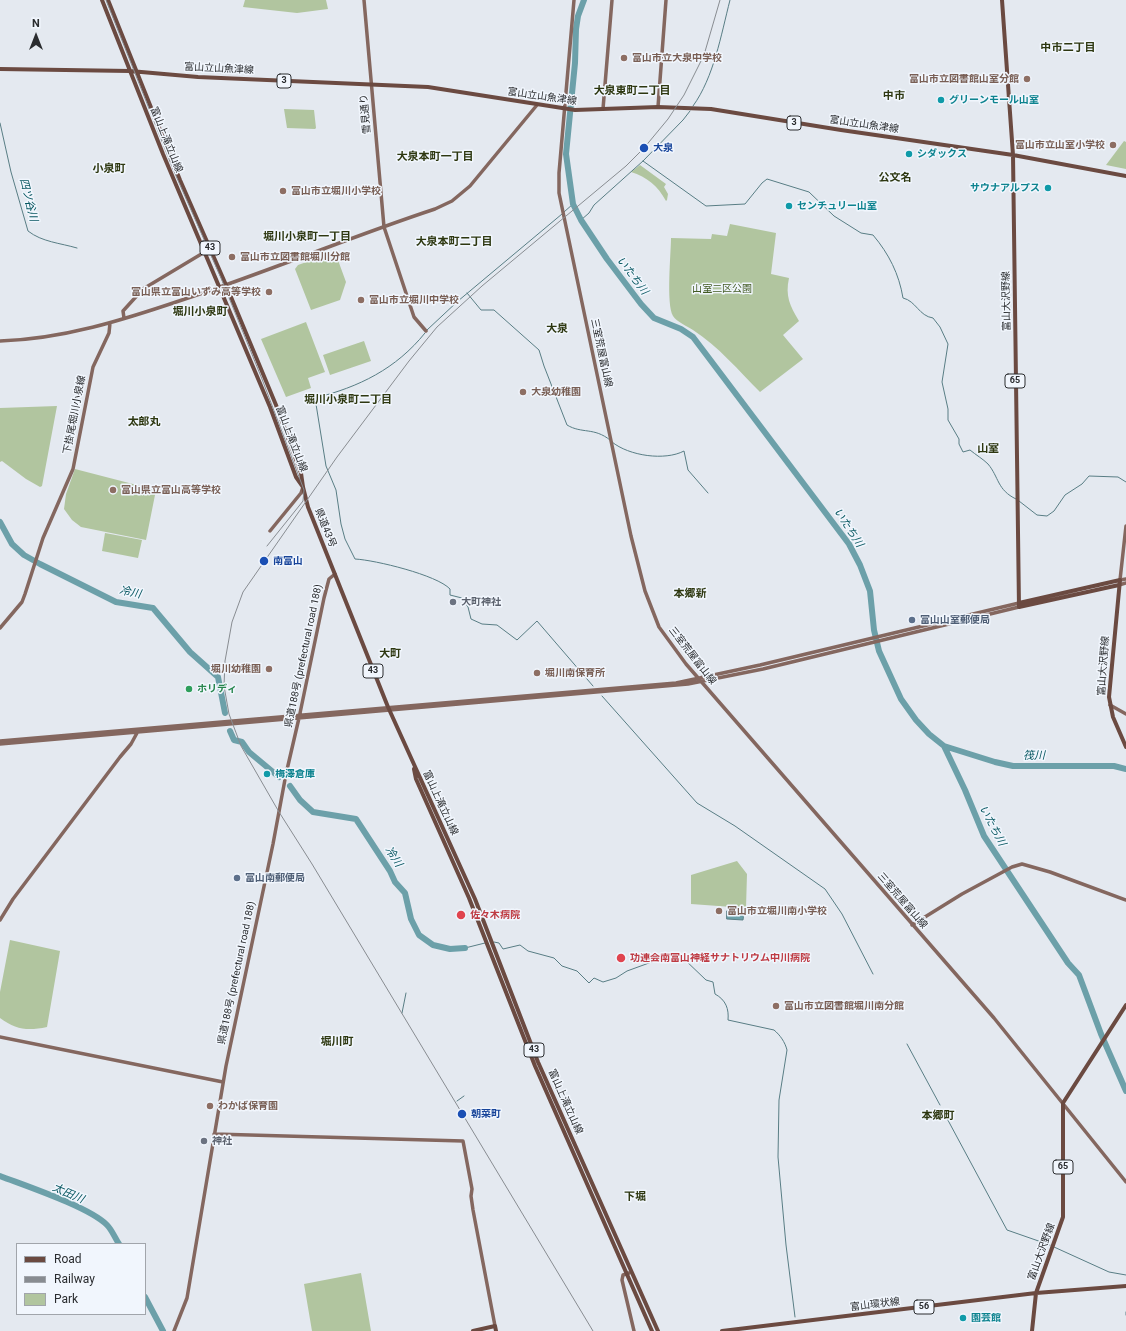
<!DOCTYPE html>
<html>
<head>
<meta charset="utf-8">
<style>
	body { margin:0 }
	#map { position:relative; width:1126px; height:1331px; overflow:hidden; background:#e4e9f0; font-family:Roboto,sans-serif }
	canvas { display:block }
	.legend { position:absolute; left:16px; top:1243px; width:130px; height:72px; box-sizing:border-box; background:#f1f6fd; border:1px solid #a1a5ab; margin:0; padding:5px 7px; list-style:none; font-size:12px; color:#2a2c2f }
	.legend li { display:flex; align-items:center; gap:8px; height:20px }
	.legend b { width:20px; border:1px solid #a1a5ab }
	.north { position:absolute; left:16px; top:16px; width:40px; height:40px; -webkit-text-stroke:3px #f1f6fd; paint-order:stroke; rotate:0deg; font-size:11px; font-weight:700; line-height:16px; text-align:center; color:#2a2c2f }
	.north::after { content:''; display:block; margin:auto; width:14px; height:18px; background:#2a2c2f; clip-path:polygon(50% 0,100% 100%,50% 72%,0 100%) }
</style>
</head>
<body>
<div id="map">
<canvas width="1126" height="1331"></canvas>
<ul class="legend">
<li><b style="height:5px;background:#6b4a41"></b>Road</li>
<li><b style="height:5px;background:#888c91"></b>Railway</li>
<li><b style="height:11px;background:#b1c59f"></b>Park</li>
</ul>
<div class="north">N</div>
</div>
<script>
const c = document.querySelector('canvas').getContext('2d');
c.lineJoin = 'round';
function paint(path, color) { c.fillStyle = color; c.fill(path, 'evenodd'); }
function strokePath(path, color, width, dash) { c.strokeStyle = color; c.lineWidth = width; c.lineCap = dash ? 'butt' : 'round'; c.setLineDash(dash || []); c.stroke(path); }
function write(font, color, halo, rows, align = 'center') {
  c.font = font + ' Roboto,"Noto Sans JP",sans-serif'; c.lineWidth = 3; c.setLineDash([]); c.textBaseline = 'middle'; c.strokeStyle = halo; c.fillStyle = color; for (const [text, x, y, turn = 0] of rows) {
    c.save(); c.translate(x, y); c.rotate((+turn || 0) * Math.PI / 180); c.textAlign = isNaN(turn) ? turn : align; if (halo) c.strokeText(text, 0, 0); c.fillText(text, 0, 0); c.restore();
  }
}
const green = new Path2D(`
	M 245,0 L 326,0 L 328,9 L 297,13 L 243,7 Z
	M 284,109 L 314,110 L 316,128 L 315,129 L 287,128 Z
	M 1124,141 L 1126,142 L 1126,169 L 1106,165 Z
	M 640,165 L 666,184 L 664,187 L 668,194 L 667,200 L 666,201 C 658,186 647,177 631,172 Z
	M 730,224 L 776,233 L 771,274 L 789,278 C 785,296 790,306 799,321 L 783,335 L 803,359 L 760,392 C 739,371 718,346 693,330 C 687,326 677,322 673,316 C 666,304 671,253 671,238 L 711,239 L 712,234 L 727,236 Z
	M 335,252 L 346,282 L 340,300 L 311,310 L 295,269 L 298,265 Z
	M 306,322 L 325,372 L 308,378 L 311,388 L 286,397 L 261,339 Z
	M 364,341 L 371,361 L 330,375 L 323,355 Z
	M 57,406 L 42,486 L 40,487 L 26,479 L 2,461 L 0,462 L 0,408 Z
	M 75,469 L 156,490 L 146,540 L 81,527 L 72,520 L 64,509 L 66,494 Z
	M 105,533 L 142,540 L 138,558 L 102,551 Z
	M 737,861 L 747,874 L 746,908 L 691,904 L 691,875 Z
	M 10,940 L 60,951 L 47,1027 C 28,1031 16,1030 0,1018 L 0,992 Z
	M 361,1273 L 371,1331 L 312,1331 L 304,1284 Z`);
const water = new Path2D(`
	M 727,911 L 744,912 L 743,920 L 727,919 Z`);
const stream = new Path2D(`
	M 693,106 C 714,77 721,35 730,0
	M 0,123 L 11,172 L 28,231 C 42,242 60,243 77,248
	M 643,161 L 706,206 L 745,204 L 762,183 L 767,179 L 809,192 L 834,216 L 861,233 L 873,235 C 889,254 899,274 903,298 C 916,301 919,316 933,318 L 940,327 L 948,344 L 942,382 L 948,409 L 948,420 L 959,439 L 959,444 L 963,452 L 970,450 C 976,455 983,459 988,464 C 999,477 997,490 1016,499
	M 564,212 L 573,204
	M 581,220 L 589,213 L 594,205 L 643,161 L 683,120 L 690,111
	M 467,293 L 481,310 L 494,310 L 539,350 L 544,366 L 567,425 C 582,434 594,427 610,440
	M 427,330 L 458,301 L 562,214
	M 425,333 C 396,369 359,387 315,398 L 326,466 L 336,490 L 341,524 L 345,539 L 355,559 C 375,560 437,575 450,589 L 450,595 L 462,598 L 468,607 L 471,619 L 482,624 L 497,625 L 517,640 L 537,621 L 593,686
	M 612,442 C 629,456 665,461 684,451 L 688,470 L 708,493
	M 1019,501 L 1037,515 L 1047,516 L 1054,511 L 1065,495 L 1082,484 L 1089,476 L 1118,477 L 1126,482
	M 602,696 L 697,803 L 735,826 L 825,889 L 842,914 L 873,974
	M 494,942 L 499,943 L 503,949 L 520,945 L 528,951 L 554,958 L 562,966 L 577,971 L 589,983 L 594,978 L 603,982 L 616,978 L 627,971 L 671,955 L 683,958 L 706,980 L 713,982 L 715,994 C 726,1000 729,1009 728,1020 L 774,1030 C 780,1035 785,1042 787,1050 L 779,1100 L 778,1157 L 786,1245 L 795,1317
	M 465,948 L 485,943
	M 402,1013 L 406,993
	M 907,1044 L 940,1105
	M 457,1101 L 464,1096
	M 943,1111 L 1007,1230 L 1050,1245
	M 1054,1247 L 1109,1272 L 1126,1275
	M 1126,1312 L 1126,1315`);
const river = new Path2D(`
	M 584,0 L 578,16 L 576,29 L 575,63 L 566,154 L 573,204 L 581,220 L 607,259 L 641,304 L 654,318 L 681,329 L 693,337 L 849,544 L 860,565 L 870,591 L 874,630 L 879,651 L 901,699 L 916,720 L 929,734 L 944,746 L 965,790 L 984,836 L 1068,963 L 1079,975 L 1101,1034 L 1126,1091
	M 0,522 L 12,544 L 24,555 L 40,564 L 116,602 L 153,608 L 190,652 L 218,677 L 225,713
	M 230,731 L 234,740 L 242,742 L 249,752 L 279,777
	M 944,746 L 995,762 L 1013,766 L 1114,766 L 1126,769
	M 290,786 L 300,800 L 313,812 L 356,819 L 390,871 L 395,882 L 405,893 L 411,919 L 419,935 L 433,945 L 450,949 L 465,948
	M 0,1176 C 26,1186 89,1207 107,1225 C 112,1230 115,1238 119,1244
	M 145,1297 L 163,1331`);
const secondary = new Path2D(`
	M 364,0 L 384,227 L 414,317 L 426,331
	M 574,0 L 559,173 L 559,193 L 631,536 L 645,591 L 659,627 L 686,664 L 994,1018 L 1126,1182
	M 658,107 L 666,0
	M 603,109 L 612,0
	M 124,318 L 123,311 L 143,289 L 203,253 L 209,246
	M 0,341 C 63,339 123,320 182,300 C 267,272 350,237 435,209 L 452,201 L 470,186 L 537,105
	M 1126,526 L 1120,580 L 1126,579
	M 270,531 L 301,493 L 303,487
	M 1119,585 L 1126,583
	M 0,628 L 22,602 L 25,594 L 43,538 L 73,469 L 93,367 L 109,333 L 110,323
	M 1110,705 L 1126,714
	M 0,741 L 676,683 L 760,665 L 1019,603
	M 0,744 L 688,684 L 763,669 L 1019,607
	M 0,920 L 13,899 L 120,757 L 131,744 L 137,733
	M 912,925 L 962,894 L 1012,867 L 1022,864 L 1050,872 L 1126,900
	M 0,1037 L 223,1082
	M 214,1134 L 463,1141 L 472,1189 L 471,1196 L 473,1210 L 495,1326
	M 629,1273 L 623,1275 L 622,1280 L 634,1331
	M 174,1331 L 187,1298 L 226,1066 L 273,844 L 286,774 L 299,718 L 324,598 L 329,579 L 335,574`);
const primary = new Path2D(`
	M 102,0 L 163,154 L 270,407 L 296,477 L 303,487 L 301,473 L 276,405 L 226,285 L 180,180 L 108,0
	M 1002,0 L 1013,155 L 1019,607 L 1119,585
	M 0,69 L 130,71 L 198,77 L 428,87 L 575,110 L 658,107 L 711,109 L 841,130 L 1013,155 L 1126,176
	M 303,487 L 308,507 L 388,707 L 475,899 L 538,1062 L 658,1331
	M 1019,603 L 1120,580 L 1109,697 L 1113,717 L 1126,747
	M 414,769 L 416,779 L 469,898 L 535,1066 L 652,1331
	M 473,1331 L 495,1326 L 496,1331
	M 722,1331 L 1036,1293 L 1126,1286
	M 1032,1331 L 1036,1293 L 1063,1217 L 1063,1103 L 1126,1005`);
const tram = new Path2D(`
	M 106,0 L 173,169 L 221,278 L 262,379 L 304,490 L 303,501 L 267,546`);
const rail = new Path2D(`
	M 593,1331 L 312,864 L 279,812 L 241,746 L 229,714 L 224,686 L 225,661 L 232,622 L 243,592 L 337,457 L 409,361 L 437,327 L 482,286 L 626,166 L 644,148 L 668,119 L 684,95 L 704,55 L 720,0`);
const markers = [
	[624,58,4,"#8d6e63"],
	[1027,79,4,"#8d6e63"],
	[941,100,4,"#0f9aa8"],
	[1113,145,4,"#8d6e63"],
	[644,148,5,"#1a4fb4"],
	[909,154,4,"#0f9aa8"],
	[1048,188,4,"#0f9aa8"],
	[283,191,4,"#8d6e63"],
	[789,206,4,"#0f9aa8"],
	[232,257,4,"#8d6e63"],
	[269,292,4,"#8d6e63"],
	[361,300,4,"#8d6e63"],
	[523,392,4,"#8d6e63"],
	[113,490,4,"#8d6e63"],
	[264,561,5,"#1a4fb4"],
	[453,602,4,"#6b7280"],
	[912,620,4,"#5c6f8a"],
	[269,669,4,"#8d6e63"],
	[537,673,4,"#8d6e63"],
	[189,689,4,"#2e9e5b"],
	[267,774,4,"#0f9aa8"],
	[237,878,4,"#5c6f8a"],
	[719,911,4,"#8d6e63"],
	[461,915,5,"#e0444e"],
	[621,958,5,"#e0444e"],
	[776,1006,4,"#8d6e63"],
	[210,1106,4,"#8d6e63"],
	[462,1114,5,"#1a4fb4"],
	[204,1141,4,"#6b7280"],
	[963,1318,4,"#0f9aa8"]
];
const shields = [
	[284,81,14],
	[794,123,14],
	[210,248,20],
	[1015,381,20],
	[373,671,20],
	[534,1050,20],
	[1063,1167,20],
	[924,1307,20]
];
const shieldNames = [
	["3",284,81],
	["3",794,123],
	["43",210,248],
	["65",1015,381],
	["43",373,671],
	["43",534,1050],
	["65",1063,1167],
	["56",924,1307]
];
const educationNames = [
	["富山市立大泉中学校",632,58],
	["富山市立図書館山室分館",1019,79,"right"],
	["富山市立山室小学校",1105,145,"right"],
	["富山市立堀川小学校",291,191],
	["富山市立図書館堀川分館",240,257],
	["富山県立富山いずみ高等学校",261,292,"right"],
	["富山市立堀川中学校",369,300],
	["大泉幼稚園",531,392],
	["富山県立富山高等学校",121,490],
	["堀川幼稚園",261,669,"right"],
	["堀川南保育所",545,673],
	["富山市立堀川南小学校",727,911],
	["富山市立図書館堀川南分館",784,1006],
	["わかば保育園",218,1106]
];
const streetNames = [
	["富山立山魚津線",219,69,3],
	["富山立山魚津線",542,97,8],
	["雪見通り",366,114,-95],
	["富山立山魚津線",864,125,8],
	["富山上滝立山線",166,140,68],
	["富山大沢野線",1007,301,-91],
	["三室荒屋富山線",601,353,78],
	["下掛尾堀川小泉線",75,415,-79],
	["富山上滝立山線",291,439,69],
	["県道43号",325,528,68],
	["県道188号 (prefectural road 188)",304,656,-78],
	["三室荒屋富山線",692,656,52],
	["富山大沢野線",1104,666,-86],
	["富山上滝立山線",440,803,65],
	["三室荒屋富山線",902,901,49],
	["県道188号 (prefectural road 188)",237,973,-78],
	["富山上滝立山線",565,1102,66],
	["富山大沢野線",1042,1252,-70],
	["富山環状線",875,1305,-7]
];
const cultureNames = [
	["グリーンモール山室",949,100],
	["シダックス",917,154],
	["サウナアルプス",1040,188,"right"],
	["センチュリー山室",797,206],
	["梅澤倉庫",275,774],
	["園芸館",971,1318]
];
const transitNames = [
	["大泉",653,148],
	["南富山",273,561],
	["朝菜町",471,1114]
];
const parkNames = [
	["山室二区公園",722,289]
];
const worshipNames = [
	["大町神社",461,602],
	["神社",212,1141]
];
const serviceNames = [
	["富山山室郵便局",920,620],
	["富山南郵便局",245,878]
];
const leisureNames = [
	["ホリディ",197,689]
];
const healthNames = [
	["佐々木病院",470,915],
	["功連会南富山神経サナトリウム中川病院",630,958]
];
const neighbourhoodNames = [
	["中市二丁目",1068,48],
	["大泉東町二丁目",632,91],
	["中市",894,96],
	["大泉本町一丁目",435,157],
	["小泉町",109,169],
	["公文名",895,178],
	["堀川小泉町一丁目",307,237],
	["大泉本町二丁目",454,242],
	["堀川小泉町",200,312],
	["大泉",557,329],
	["堀川小泉町二丁目",348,400],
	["太郎丸",144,422],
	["山室",988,449],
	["本郷新",690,594],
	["大町",390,654],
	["堀川町",337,1042],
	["本郷町",938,1116],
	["下堀",635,1197]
];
const waterNames = [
	["四ツ谷川",28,200,76],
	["いたち川",632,276,53],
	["いたち川",848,528,57],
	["冷川",130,593,11],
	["筏川",1034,756],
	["いたち川",992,826,62],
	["冷川",393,857,57],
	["太田川",68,1194,23]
];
paint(green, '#b1c59f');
paint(water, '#6ca0a9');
strokePath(water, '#587d84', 1);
strokePath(stream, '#587d84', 1);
strokePath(river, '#6ca0a9', 6);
strokePath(secondary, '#84675f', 3.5);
strokePath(primary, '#6b4a41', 4);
strokePath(tram, '#888c91', 1);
strokePath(rail, '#888c91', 1);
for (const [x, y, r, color] of markers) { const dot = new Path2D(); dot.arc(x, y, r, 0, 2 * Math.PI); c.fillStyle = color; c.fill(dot); strokePath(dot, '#f1f6fd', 1.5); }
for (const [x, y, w] of shields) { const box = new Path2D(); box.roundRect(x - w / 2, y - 7, w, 14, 3); c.fillStyle = '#f1f6fd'; c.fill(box); strokePath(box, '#2a2c2f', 1); }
write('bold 9px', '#2a2c2f', null, shieldNames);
write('bold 10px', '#785e54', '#f1f6fd', educationNames, 'left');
write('10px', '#2a2c2f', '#f1f6fd', streetNames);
write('bold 10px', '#0d838f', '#f1f6fd', cultureNames, 'left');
write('bold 10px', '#164399', '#f1f6fd', transitNames, 'left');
write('10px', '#425b23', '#f1f6fd', parkNames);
write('bold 10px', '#5b616d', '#f1f6fd', worshipNames, 'left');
write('bold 10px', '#4e5e75', '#f1f6fd', serviceNames, 'left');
write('bold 10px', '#27864d', '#f1f6fd', leisureNames, 'left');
write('bold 10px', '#be3a42', '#f1f6fd', healthNames, 'left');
write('bold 11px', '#2d3710', '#f1f6fd', neighbourhoodNames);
write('italic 11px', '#085761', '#f1f6fd', waterNames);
</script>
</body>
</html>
